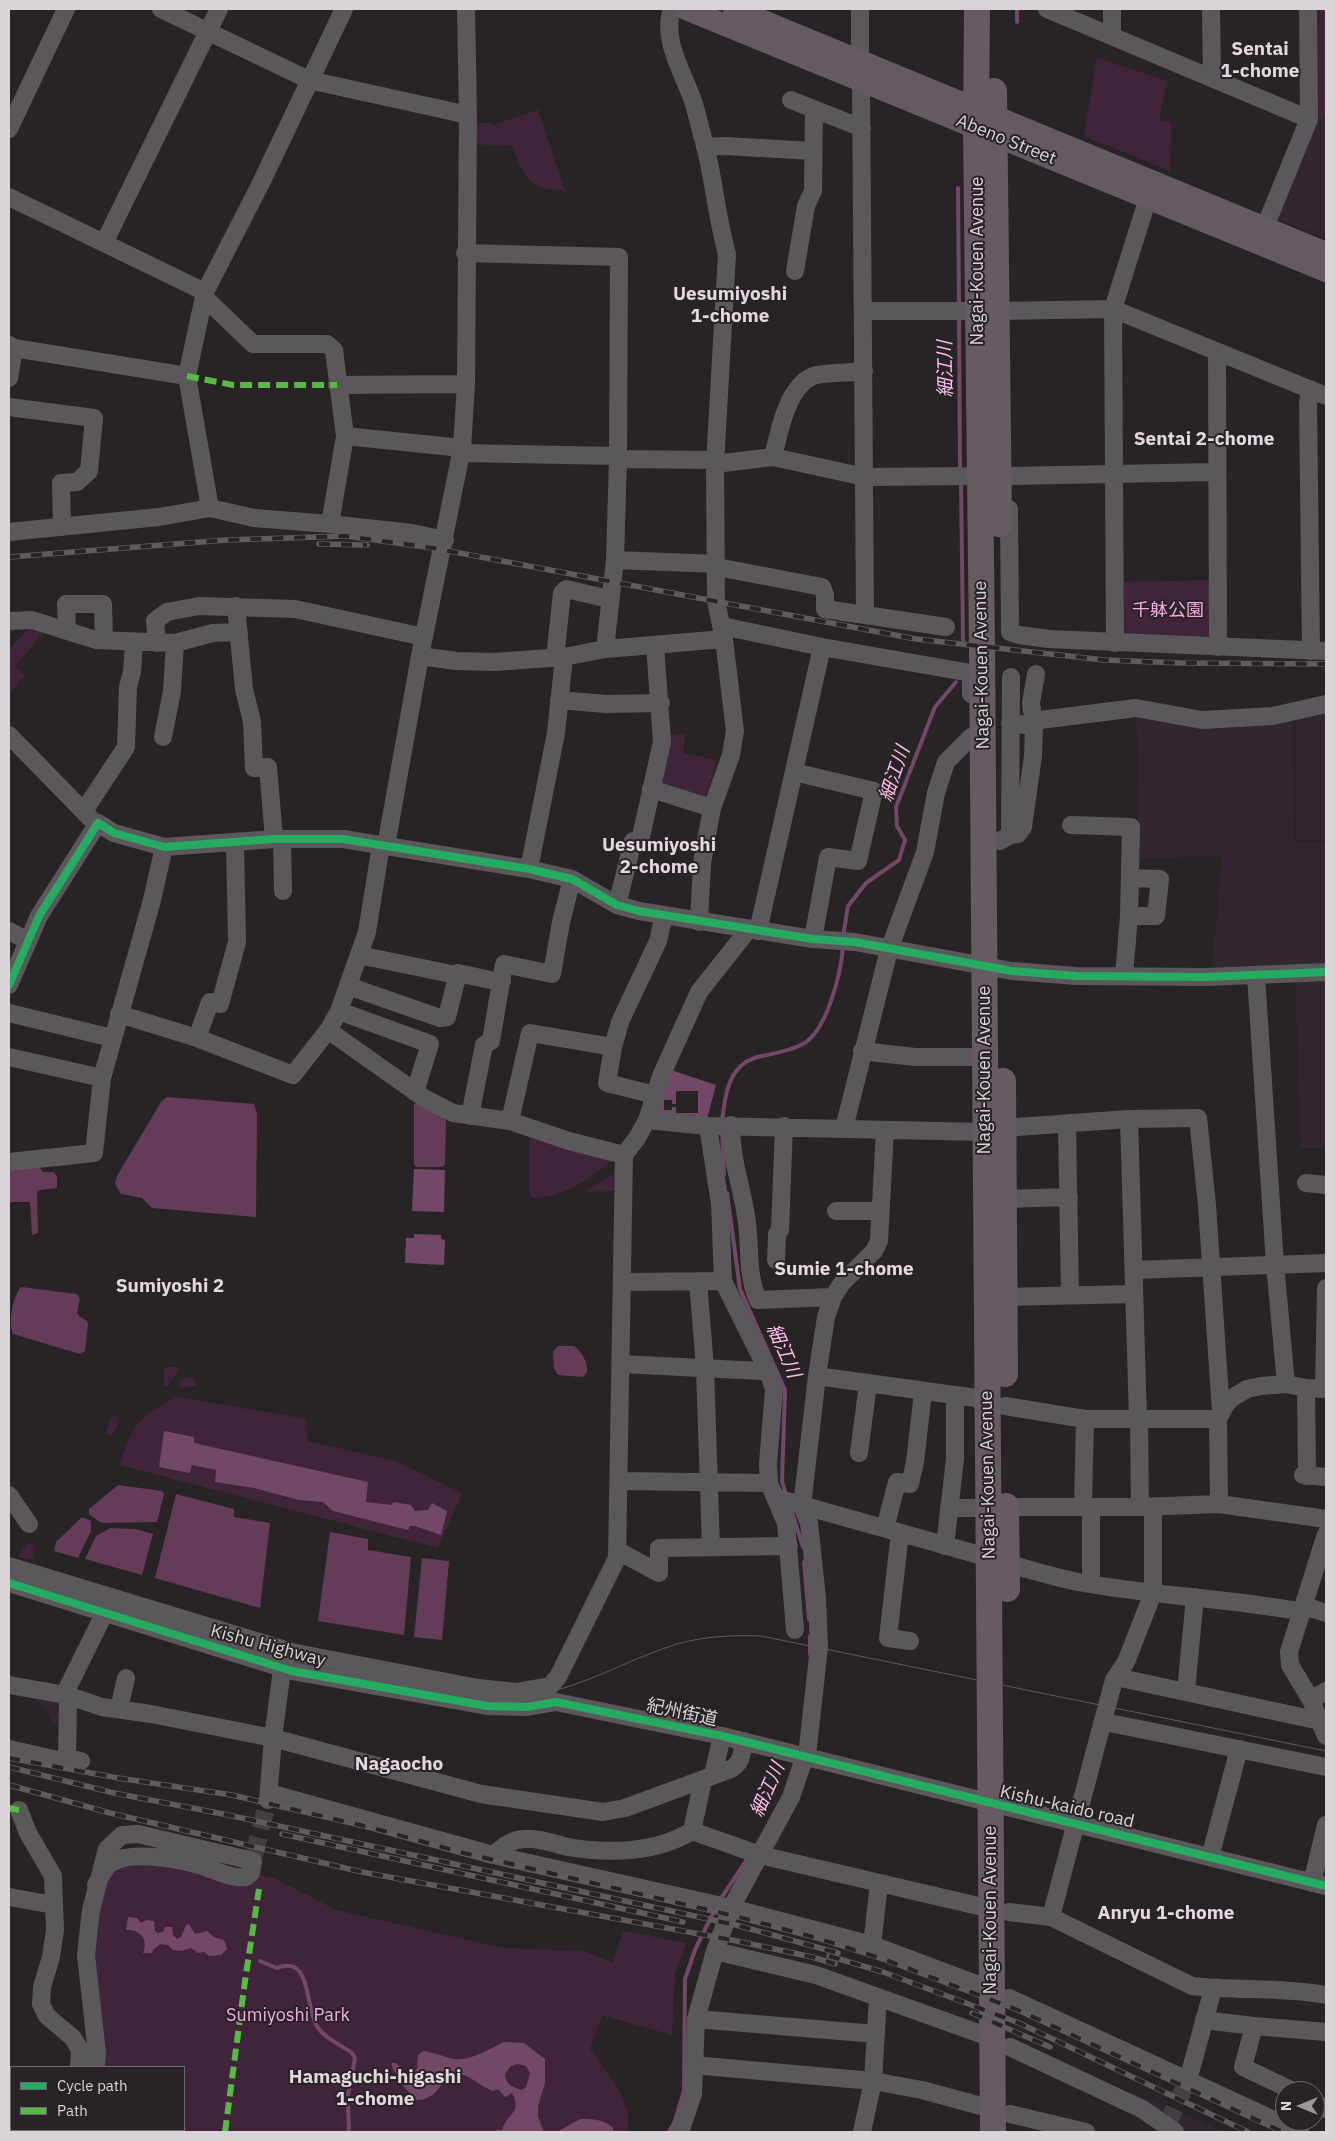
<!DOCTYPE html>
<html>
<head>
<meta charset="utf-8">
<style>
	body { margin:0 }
	#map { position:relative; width:1335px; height:2141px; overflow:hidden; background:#282426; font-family:"IBM Plex Sans",sans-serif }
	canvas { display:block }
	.frame { position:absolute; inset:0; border:10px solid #d8d4d7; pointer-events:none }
	.legend { position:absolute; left:10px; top:2066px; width:175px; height:65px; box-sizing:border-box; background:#292327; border:1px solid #6f6a6d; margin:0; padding:6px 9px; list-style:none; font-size:15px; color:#d8d4d7 }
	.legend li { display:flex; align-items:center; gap:10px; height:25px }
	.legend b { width:25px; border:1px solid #6f6a6d }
	.north { position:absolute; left:1275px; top:2081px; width:50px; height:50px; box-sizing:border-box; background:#292327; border:1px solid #6f6a6d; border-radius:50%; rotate:270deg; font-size:14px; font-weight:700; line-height:20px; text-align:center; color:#d8d4d7 }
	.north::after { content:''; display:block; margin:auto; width:18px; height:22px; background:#9a9699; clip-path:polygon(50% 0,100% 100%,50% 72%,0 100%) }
</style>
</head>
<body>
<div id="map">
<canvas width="1335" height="2141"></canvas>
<div class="frame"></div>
<ul class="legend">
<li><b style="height:6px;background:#26ab63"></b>Cycle path</li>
<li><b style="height:6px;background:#58b947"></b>Path</li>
</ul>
<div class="north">N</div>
</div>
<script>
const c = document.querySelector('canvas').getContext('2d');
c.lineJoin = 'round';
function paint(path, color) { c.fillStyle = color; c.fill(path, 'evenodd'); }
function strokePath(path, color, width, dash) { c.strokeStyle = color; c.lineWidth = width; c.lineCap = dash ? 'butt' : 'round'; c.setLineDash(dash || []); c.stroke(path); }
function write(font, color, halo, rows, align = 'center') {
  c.font = font + ' "IBM Plex Sans","Noto Sans JP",sans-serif'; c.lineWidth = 4; c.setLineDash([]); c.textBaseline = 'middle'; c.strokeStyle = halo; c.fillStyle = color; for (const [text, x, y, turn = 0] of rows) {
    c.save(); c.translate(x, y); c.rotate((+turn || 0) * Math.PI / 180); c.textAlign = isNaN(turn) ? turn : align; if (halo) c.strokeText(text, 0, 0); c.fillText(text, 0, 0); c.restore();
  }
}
const built = new Path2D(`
	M 1317,9 L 1326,9 L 1326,238 L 1276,219 L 1317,120 Z
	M 1326,712 L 1326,840 L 1296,840 L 1296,721 Z
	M 1136,715 L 1292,720 L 1294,842 L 1326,842 L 1326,966 L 1212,971 L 1222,855 L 1137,859 L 1139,799 Z
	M 1326,979 L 1326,1148 L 1301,1148 L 1295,981 Z
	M 30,1692 L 66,1703 L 62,1731 L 50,1721 L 51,1717 Z
	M 1133,2093 L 1209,2125 L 1224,2132 L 1185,2132 L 1174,2123 L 1131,2098 Z`);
const green = new Path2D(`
	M 1320,9 L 1326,9 L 1326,118 L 1319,115 Z
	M 1097,58 L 1167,81 L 1159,120 L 1171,122 L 1170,171 L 1084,136 Z
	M 538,110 L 565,191 C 527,188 526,179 512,146 L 471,144 L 472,123 L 491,123 L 493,125 Z
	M 1212,580 L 1212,632 L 1204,641 L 1130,639 L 1124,632 L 1124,582 Z
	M 33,624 L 47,628 L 15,667 L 25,675 L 9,694 L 9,649 Z
	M 664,734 L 685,735 L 683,753 L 717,760 L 704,802 L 653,787 Z
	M 530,1133 L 542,1137 L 558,1146 L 612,1156 L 612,1159 C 594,1178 561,1198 534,1198 L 530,1196 Z
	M 611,1175 L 616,1175 L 616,1191 L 587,1192 L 587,1190 Z
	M 166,1367 L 177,1367 L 179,1369 L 167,1387 L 164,1386 L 164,1368 Z
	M 184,1377 L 195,1379 L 196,1386 L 180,1388 L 179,1382 Z
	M 177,1397 L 306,1419 L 307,1441 L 395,1461 L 462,1493 L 438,1548 L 120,1465 C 132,1424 139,1416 177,1397 Z
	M 112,1415 L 117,1416 C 119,1422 117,1432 110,1436 L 106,1432 Z
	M 28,1543 L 35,1544 L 32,1559 L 19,1558 L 19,1555 Z
	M 126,1863 L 257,1874 L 274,1878 L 336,1910 L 503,1948 L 584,1951 L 613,1963 L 623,1931 L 687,1943 L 675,1973 L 672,2035 L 602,2015 L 590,2049 C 607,2074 633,2100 628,2132 L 79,2132 L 80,2130 L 184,2130 L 184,2067 L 102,2067 L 92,1962 L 96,1910 L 113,1869 Z`);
const forest = new Path2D(`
	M 167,1097 L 254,1104 L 257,1113 L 256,1217 L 152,1208 L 142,1198 L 121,1194 L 115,1184 L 117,1176 L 161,1102 Z
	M 418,1102 L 444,1118 L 446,1122 L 445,1164 L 442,1167 L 417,1167 L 414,1165 L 414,1104 Z
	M 39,1167 L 43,1172 L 54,1172 L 57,1176 L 57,1188 L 40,1190 L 37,1192 L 38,1233 L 32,1235 L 30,1202 L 9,1202 L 9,1169 Z
	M 21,1287 L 77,1294 L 80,1299 L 77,1313 L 79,1316 L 87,1321 L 88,1325 L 85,1351 L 80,1354 L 13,1334 C 8,1322 13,1296 21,1287 Z
	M 558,1346 L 574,1346 C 583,1353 587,1361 587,1372 L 583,1377 L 558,1375 L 554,1368 L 553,1352 Z
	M 118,1485 L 162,1491 L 164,1494 L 157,1522 L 104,1523 L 100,1522 L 89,1514 L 89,1509 Z
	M 176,1494 L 234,1509 L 234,1517 L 270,1523 L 260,1608 L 155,1578 Z
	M 82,1517 L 91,1521 L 91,1531 L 78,1558 L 54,1551 L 56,1542 Z
	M 110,1528 L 135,1529 L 153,1534 L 142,1575 L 85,1559 L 96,1536 Z
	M 330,1532 L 368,1539 L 368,1550 L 411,1557 L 404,1635 L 318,1621 Z
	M 422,1558 L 449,1561 L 442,1640 L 414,1637 Z`);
const water = new Path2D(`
	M 668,1069 L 716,1085 L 707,1119 L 656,1116 ZM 676,1091 L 698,1091 L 698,1113 L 676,1113 L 676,1107 L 672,1107 L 672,1110 L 664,1110 L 664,1100 L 672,1100 L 672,1104 L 676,1104 Z
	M 414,1169 L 445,1170 L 444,1212 L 412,1211 Z
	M 414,1234 L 441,1235 L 441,1239 L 445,1240 L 444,1265 L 405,1263 L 406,1238 L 414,1238 Z
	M 164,1431 L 194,1437 L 194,1443 L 368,1482 L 366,1502 L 392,1505 L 393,1502 L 411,1505 L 415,1511 L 428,1510 L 432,1503 L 447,1511 L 441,1535 L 415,1526 L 410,1526 L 408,1530 L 333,1511 L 323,1502 L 299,1500 L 254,1488 L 215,1482 L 216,1470 L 192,1465 L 190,1473 L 159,1467 Z
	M 128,1917 L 137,1918 L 141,1923 L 146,1920 L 154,1921 L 155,1931 L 158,1933 L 163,1932 L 165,1927 L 172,1927 L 173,1935 L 177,1939 L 181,1937 L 186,1925 L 189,1924 L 195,1934 L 207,1931 L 214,1937 L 224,1940 L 227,1949 L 221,1955 L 209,1956 L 204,1952 L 198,1953 L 191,1948 L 182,1951 L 173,1950 L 168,1945 L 160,1944 L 153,1950 L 152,1953 L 143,1953 C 149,1940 140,1929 126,1930 Z
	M 504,2042 L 524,2043 L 545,2059 L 545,2083 L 538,2106 L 538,2117 L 544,2132 L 496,2132 L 496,2130 L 502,2130 C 506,2114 523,2113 512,2093 L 505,2097 L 498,2089 L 493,2091 C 476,2085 469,2071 448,2074 C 440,2088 433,2100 416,2100 L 404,2087 L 392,2067 L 392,2063 L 396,2063 L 407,2075 L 413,2075 L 417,2068 L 418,2055 L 423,2051 C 434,2052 443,2057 454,2059 C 471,2061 489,2049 504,2042 ZM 518,2064 L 526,2066 L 530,2073 L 526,2087 L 522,2090 C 512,2087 506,2085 505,2074 L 511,2066 Z
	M 580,2119 C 593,2119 604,2119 613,2128 L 613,2132 L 557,2132 Z`);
const stream = new Path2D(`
	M 1017,9 L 1017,22
	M 958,188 L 959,306
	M 959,315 L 960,471
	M 961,480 L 963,640
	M 843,937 L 848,906 L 866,883 L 899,860 L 905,840 L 897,826 L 896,807 L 935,707 L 956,682
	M 722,1122 C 725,1093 729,1062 762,1056 C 776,1053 790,1051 803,1044 C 827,1031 841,973 843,947
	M 722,1131 L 724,1174
	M 727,1193 L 740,1289 L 785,1390 L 782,1481 L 786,1495
	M 791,1509 L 803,1547
	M 804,1562 L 809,1619
	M 810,1654 L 810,1636
	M 720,1900 L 749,1856
	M 260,1961 L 277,1968 C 313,1954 304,2008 318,2028 C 326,2039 341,2045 352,2053 L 355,2058 L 348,2095
	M 348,2106 L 349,2132
	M 669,2132 L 675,2121 L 684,2090 L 685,1979 L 695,1950 L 715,1909`);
const minorTunnel = new Path2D(`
	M 254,1855 L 268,1800
	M 1167,2125 L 1188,2080`);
const minor = new Path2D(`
	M 161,9 L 309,80 L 468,115
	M 1047,9 L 1309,119
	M 1112,9 L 1112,35
	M 1211,9 L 1212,77
	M 860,62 L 860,9
	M 861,81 L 865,614
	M 791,100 L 862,128
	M 9,129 L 66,9
	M 705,147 L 725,146 L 813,151
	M 9,197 L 205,292
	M 1265,227 L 1309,119 L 1308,9
	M 104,243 L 219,9
	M 465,253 L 619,257 L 618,459 L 615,560 L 605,649
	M 795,271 L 806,206 L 813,191 L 814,109
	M 204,297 L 253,344 L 327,344 L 334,350 L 345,436 L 330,524 L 412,533 L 445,540
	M 863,311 L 978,311
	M 998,311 L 1113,309 L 1326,396
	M 9,345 L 14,348 L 187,376
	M 1217,352 L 1218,647
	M 9,378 L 14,348
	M 337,385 L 466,384
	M 1310,389 L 1308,403 L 1311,651
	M 9,407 L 94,418 L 89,471 L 77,482 L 61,483 L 62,527
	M 345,436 L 462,448
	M 461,453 L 618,456
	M 773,457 L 865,477 L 980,476
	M 618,459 L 715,460
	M 715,464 L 773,457 C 779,432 787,387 813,376 C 823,372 852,373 864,371
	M 1009,476 L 1216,472
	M 210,508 L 187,376 L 205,292 L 260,185 L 344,9
	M 1009,509 L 1010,632 L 1019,635 L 1049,639 L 1326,651
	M 9,532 L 159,517 L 210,508 L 254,518 L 330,524
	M 615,560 L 717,564
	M 717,567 L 822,587 L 825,595 L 825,609 L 946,627
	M 236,606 L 244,689 L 252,722 L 254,768 L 268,767 L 274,839
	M 9,621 L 32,620 L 96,640 L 175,643 L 213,633 L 239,632
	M 722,626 L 822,647 L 971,673 L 971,694
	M 67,630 L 66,604 L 103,604 L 104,640
	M 157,643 L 155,621 L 167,612 L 199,606 L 295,609 L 424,637
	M 1115,643 L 1113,309 L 1148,198
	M 420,656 L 456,661 L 494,662 L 564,657 L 605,649 L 724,639 L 716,601 L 715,464 L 727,254 C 717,218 714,181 705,145 C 701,132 698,118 694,104 C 685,75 661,41 672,9
	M 555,658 L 562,593 L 566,589 L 609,599
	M 559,700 L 606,704 L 661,703
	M 1010,723 L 1034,726 L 1040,720 L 1136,708 L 1202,720 L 1273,716 L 1326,704
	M 9,735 L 91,819
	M 163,737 L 172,691 L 175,643
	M 794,772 L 874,791 L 858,861 L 828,857 L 813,939
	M 651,789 L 712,808
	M 84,811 L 126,747 L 128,687 L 132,672 L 134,642
	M 1071,825 L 1131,827 L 1129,916 L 1124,976
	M 1010,835 L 1011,677
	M 282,839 L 283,891
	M 1000,841 L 1010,835 L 1018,834 L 1023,827 L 1033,756 L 1034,726 L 1031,703 L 1036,674
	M 386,846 L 420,656 L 462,448 L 466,384 L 468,115 L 466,9
	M 529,869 L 556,733 L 564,657
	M 617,905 L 633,841 L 640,841 L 662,742 L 655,645
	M 1129,916 L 1156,916 L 1160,879 L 1130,878
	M 699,922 L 702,863 L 712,808 L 731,755 L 735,731 L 724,639
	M 9,931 L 28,941
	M 758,931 L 822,647
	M 359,955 L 456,975
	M 1256,976 L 1275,1264 L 1286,1384
	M 9,985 L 39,916 L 98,823 L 114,833 L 164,847 L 274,839 L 343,839 L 529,869 L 572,879 L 617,905 L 639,911 L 813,939 L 855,942 L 1012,971 L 1076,976 L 1206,977 L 1326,972
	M 348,986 L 440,1018 L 447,1017 L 458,973 L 495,981 L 502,981
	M 339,1011 L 430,1044 L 415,1092
	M 9,1013 L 112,1038
	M 119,1014 L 197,1038 L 293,1075 L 329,1029 L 339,1011 L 367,932 L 381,845
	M 329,1029 L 332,1033 L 424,1098 L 453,1113 L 510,1121 L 569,1141 L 624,1155
	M 197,1038 L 210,1002 L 220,1004 L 237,942 L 235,842
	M 613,1047 L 607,1083 L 655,1095
	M 862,1051 L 915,1057 L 985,1057
	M 9,1057 L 102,1078
	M 470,1116 L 484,1045 L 491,1041 L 504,964 L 552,974 L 561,922 L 572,879
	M 1129,1119 L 1138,1419
	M 647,1120 L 708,1126 L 985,1132 L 1003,1128 L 1129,1119 L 1198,1118 L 1207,1205 L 1221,1412
	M 510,1121 L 530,1033 L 613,1047 L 620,1022 L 658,941 L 664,915
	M 1067,1124 L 1070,1295
	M 731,1125 C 731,1159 741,1184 746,1216 C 751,1245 746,1273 758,1300 L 833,1297
	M 708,1126 L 720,1204 L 723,1281 L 768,1371 L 774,1389 L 768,1464 L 769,1483 L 786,1523 L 795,1630
	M 844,1128 L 889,950 L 925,852 L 936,793 L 946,762 L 971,737
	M 9,1162 L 94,1153 L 102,1078 L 152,900 L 164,847
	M 1306,1183 L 1326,1185
	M 1004,1199 L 1069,1197
	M 836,1211 L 880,1211
	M 776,1260 L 777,1234 L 780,1230 L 784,1126
	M 1134,1270 L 1326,1263
	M 698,1281 L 705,1368 L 711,1547
	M 623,1282 L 723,1281
	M 1004,1297 L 1134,1294
	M 621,1364 L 761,1371
	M 817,1376 L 976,1398 L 987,1404
	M 1306,1388 L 1307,1476
	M 1324,1389 L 1326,1288
	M 1005,1406 L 1085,1419 L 1218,1419
	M 1139,1419 L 1140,1507
	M 859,1453 L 868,1384
	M 1303,1475 L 1326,1477
	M 619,1481 L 769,1483
	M 9,1495 L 29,1524
	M 776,1498 C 843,1517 909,1535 976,1554 C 1010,1564 1043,1575 1078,1582 C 1152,1596 1228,1598 1303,1612
	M 1219,1504 L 1218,1419 L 1226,1404 L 1232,1398 L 1247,1389 L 1261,1386 L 1286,1384 L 1306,1388 L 1326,1389
	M 1006,1507 L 1140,1507 L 1219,1504 L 1326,1519
	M 1083,1507 L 1085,1419
	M 949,1508 L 988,1508
	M 885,1528 L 897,1482 L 910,1484 L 915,1462 L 923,1392
	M 900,1533 L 888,1638 L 910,1641
	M 1326,1534 L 1289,1652 L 1290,1665 L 1311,1700 L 1326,1736
	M 945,1546 L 955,1459 L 955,1396
	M 618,1551 L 659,1573 L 659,1548 L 789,1546
	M 9,1566 L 296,1653 L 478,1688 L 516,1692 L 550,1686
	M 9,1583 L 292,1671 L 487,1706 L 527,1707 L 556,1702 L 722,1736 L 1326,1886
	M 1091,1584 L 1091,1507
	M 1304,1606 L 1326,1613
	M 1116,1677 L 1320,1721
	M 9,1685 L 66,1695 L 102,1707 L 151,1714 L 273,1738 L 481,1794 L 603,1812 L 625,1808 L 731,1769 C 742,1763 742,1752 744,1741
	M 550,1686 L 558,1677 L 617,1558 L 624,1155 L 637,1138 L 647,1120 L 661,1076 L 699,992 L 748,930
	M 1186,1691 L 1195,1597
	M 1311,1700 L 1326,1691
	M 119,1709 L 126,1678
	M 1102,1724 L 1114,1680 L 1126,1662 L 1153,1593 L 1153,1507
	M 9,1749 L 58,1760 L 67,1758 L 81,1761
	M 67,1758 L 68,1701 L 67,1689 L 105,1612
	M 713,1775 L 722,1736
	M 269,1793 L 493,1855 L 731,1908 L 872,1945 L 992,1990
	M 268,1800 L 273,1738 L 281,1677 L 285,1657
	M 19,1810 L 28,1833 L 53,1876 L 55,1930 L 51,1957 L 42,1987 L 41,2004 L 47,2016 L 73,2038 L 80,2050 L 79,2067
	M 692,1831 L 760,1855 L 991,1909
	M 493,1855 C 502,1848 510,1840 523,1839 C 535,1837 556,1844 568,1847 C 609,1854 656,1853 692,1831 L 703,1780
	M 1210,1857 L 1239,1749
	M 1312,1883 L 1326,1825
	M 9,1897 L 54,1905
	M 1009,1912 L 1051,1917 L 1192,1986 C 1237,1991 1282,1987 1326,1995
	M 1051,1917 L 1102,1724 L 1105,1722 L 1326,1767
	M 872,1945 L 879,1884
	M 715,1951 L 816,1975 L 992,2038
	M 1009,1998 L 1300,2132
	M 696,2019 L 876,2034
	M 1204,2020 L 1254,2026
	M 1010,2047 L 1142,2109 L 1175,2132
	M 693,2065 L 873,2081 L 922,2090 L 992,2109
	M 96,2067 L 97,2053 L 86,1955 L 91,1910 L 107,1849 L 122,1835 L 138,1834 L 253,1861 L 251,1873 L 246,1877 C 231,1879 216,1870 202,1866 C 180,1859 131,1850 111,1863 C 105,1867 100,1878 96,1885
	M 1188,2080 L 1213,1989
	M 1293,2091 L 1243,2067 L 1254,2026 L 1326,2032
	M 9,2092 L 11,2093
	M 1315,2103 L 1326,2109
	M 1010,2114 L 1086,2132
	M 47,2132 L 48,2130
	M 74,2132 L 75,2130
	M 680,2132 L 693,2094 L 696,2019 L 715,1951 L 731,1908 L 791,1797 L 808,1747 L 819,1647 L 817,1598 L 809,1523 L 802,1506 L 817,1376 L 826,1317 L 833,1297 L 842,1283 L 874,1251 L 879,1241 L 885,1130
	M 862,2132 L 873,2081 L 878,1998`);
const major = new Path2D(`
	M 686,9 L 1326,271
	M 734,9 L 1326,253`);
const highway = new Path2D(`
	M 977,9 L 976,128 L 982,646 L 993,2132
	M 994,91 L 999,524
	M 1003,1081 L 1005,1374
	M 1006,1506 L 1007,1589`);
const tram = new Path2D(`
	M 9,1571 L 269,1653 L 488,1696 C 563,1703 610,1665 677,1644 C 705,1636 733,1635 761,1636 L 1326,1751`);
const rail = new Path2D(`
	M 319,544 L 367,545
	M 9,557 L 227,540 L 346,536 L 433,548 L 916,639 L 1104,660 L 1181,663 L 1326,664
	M 9,1758 L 118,1778 L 232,1795 L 373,1828 L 464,1853 L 739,1917 L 817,1938 L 886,1960 L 1018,2010 L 1283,2132
	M 9,1767 L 114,1793 L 228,1815 L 736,1925 L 838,1953
	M 9,1785 L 110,1813 L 362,1872 L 732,1940 L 812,1957 L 835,1964
	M 282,1834 L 683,1922
	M 829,1956 L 883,1972 L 1019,2023 L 1248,2132
	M 972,2013 L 1050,2047`);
const quiet = new Path2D(`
	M 187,376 L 233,385 L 337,385
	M 9,1808 L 19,1810
	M 225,2132 L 245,1981 L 259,1889`);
const cycleway = new Path2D(`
	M 9,985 L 39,916 L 98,823 L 114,833 L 164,847 L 274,839 L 343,839 L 529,869 L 572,879 L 617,905 L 639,911 L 813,939 L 855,942 L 1012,971 L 1076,976 L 1206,977 L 1326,972
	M 9,1583 L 292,1671 L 487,1706 L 527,1707 L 556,1702 L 722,1736 L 1326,1886`);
const streetNames = [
	["Abeno Street",1006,140,22],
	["Nagai-Kouen Avenue",978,261,-90],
	["Nagai-Kouen Avenue",982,665,-91],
	["Nagai-Kouen Avenue",985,1070,-90],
	["Nagai-Kouen Avenue",988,1475,-91],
	["Kishu Highway",268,1646,15],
	["紀州街道",682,1713,12],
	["Kishu-kaido road",1067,1807,13],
	["Nagai-Kouen Avenue",991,1910,-90]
];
const parkNames = [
	["千躰公園",1168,611],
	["Sumiyoshi Park",288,2016]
];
const neighbourhoodNames = [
	["Sentai",1260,50],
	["1-chome",1260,72],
	["Uesumiyoshi",730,295],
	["1-chome",730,317],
	["Sentai 2-chome",1204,440],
	["Uesumiyoshi",659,846],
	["2-chome",659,868],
	["Sumie 1-chome",844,1270],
	["Sumiyoshi 2",170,1287],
	["Nagaocho",399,1765],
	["Anryu 1-chome",1166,1914],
	["Hamaguchi-higashi",375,2078],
	["1-chome",375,2100]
];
const waterNames = [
	["細江川",946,369,-91],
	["細江川",895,774,-71],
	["細江川",783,1351,66],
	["細江川",768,1790,-66]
];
paint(built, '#322730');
paint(green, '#40253a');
paint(forest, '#643b59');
paint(water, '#734768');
strokePath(stream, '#734768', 4);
strokePath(minorTunnel, '#423e41', 18, [18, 9]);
strokePath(minor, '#5b585b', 18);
strokePath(major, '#645b62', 22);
strokePath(highway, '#675b63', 26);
strokePath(tram, '#5e5b5d', 1);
strokePath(rail, '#5e5b5d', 5.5);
strokePath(rail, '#292327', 4, [11]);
strokePath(quiet, '#58b947', 6, [12, 6]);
strokePath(cycleway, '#26ab63', 8);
write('18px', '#d8d4d7', '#292327', streetNames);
write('18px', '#f6ace2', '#292327', parkNames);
write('bold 19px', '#e2d9df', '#292327', neighbourhoodNames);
write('italic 19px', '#fbbfea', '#292327', waterNames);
</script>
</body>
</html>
